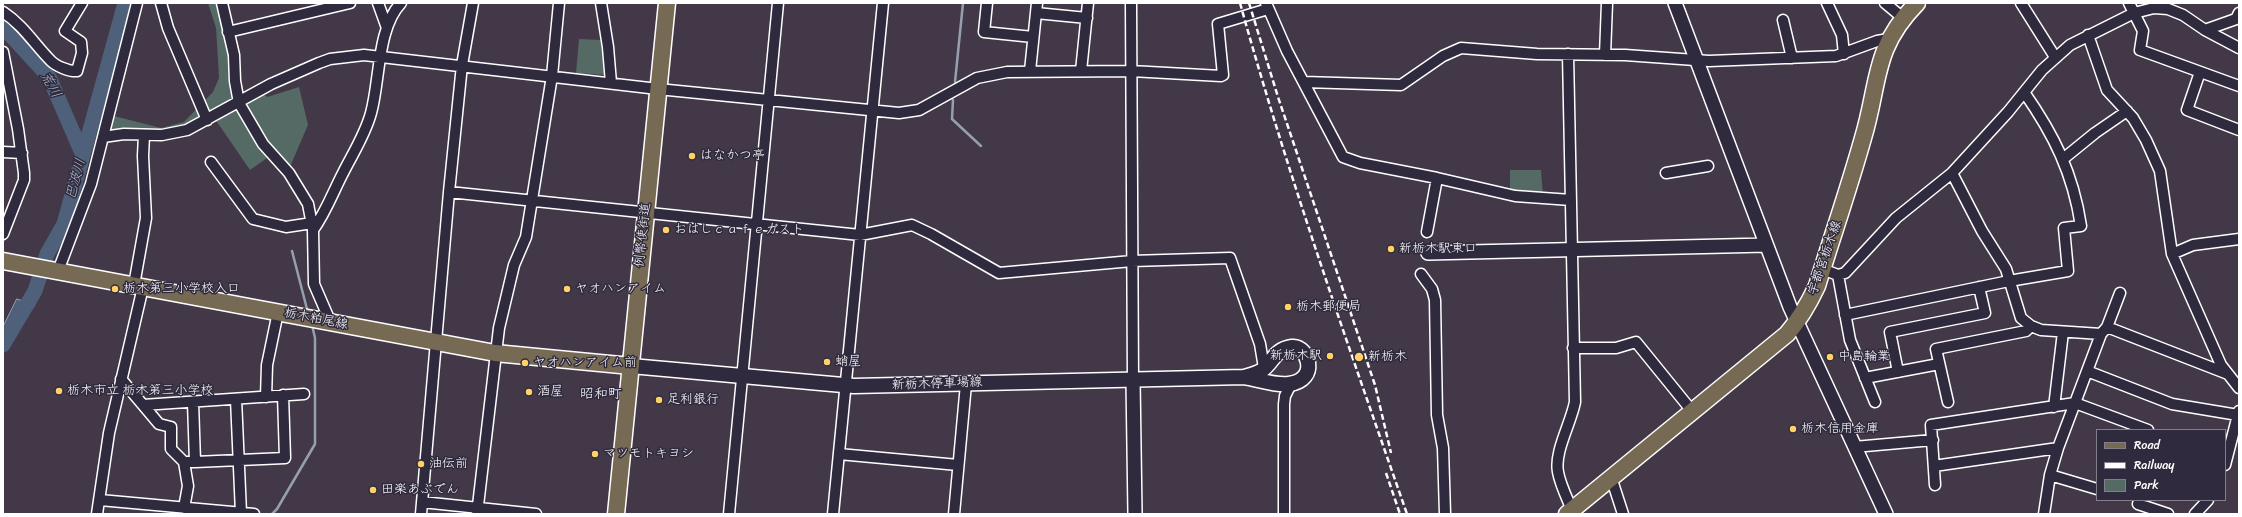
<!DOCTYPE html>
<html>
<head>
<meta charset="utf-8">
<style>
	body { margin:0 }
	#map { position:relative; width:2242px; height:517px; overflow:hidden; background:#423848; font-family:Sriracha,sans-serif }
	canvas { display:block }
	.frame { position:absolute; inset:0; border:4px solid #fff; pointer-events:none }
	.legend { position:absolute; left:2096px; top:429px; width:130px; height:72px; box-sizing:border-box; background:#2f2a3d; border:1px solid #827f8b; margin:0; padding:5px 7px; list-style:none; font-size:12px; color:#fff }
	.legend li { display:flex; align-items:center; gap:8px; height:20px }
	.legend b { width:20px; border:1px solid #827f8b }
</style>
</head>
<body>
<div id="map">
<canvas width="2242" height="517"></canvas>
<div class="frame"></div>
<ul class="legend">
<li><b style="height:5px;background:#776a54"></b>Road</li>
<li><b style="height:5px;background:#fff"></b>Railway</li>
<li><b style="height:11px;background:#556a64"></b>Park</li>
</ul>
</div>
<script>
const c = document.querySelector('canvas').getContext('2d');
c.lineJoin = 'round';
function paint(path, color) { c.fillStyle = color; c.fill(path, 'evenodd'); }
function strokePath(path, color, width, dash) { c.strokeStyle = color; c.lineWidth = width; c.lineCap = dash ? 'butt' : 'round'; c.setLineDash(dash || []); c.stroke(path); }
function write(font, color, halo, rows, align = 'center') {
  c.font = font + ' Sriracha,"Klee One",sans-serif'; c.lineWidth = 3; c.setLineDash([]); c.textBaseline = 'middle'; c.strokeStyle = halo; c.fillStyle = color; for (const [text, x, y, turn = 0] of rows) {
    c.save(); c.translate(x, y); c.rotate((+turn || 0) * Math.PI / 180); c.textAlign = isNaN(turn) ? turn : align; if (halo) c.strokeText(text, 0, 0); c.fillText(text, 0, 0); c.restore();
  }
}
const green = new Path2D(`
	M 208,3 L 219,3 C 224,29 239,81 232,105 L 186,128 L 162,132 L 109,133 L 114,116 L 161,128 L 184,122 L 213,92 L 219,78 L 218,60 L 216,28 Z
	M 579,39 L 601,40 L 606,75 L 576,73 Z
	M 299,87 L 308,125 L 289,169 L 268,145 L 243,104 L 262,93 L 267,97 Z
	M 237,106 L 267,158 L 250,170 L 215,119 Z
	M 1510,170 L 1541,170 L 1543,196 L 1510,191 Z`);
const water = new Path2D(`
	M 17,299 L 35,305 L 3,348 L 3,327 Z`);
const stream = new Path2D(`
	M 955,82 L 963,3
	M 953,100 L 952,119 L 981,146
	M 292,251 L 308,313
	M 272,514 L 277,509 L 315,444 L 315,338 L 312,325`);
const river = new Path2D(`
	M 3,27 L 49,77 L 82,153
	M 3,345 L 35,291 L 47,254 L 64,224 L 125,3`);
const minor = new Path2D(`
	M 161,3 L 168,28 L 207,120
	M 222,3 L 234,55 L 235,81 L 239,103 L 263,144 L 289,173 L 308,204 L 313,230 L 314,284 L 330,321
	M 378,3 L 387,28
	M 601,3 L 608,47 L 611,83
	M 987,3 L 984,32 L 1033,37
	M 1131,3 L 1133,380
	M 1266,3 L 1287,51 L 1343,157 L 1360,163 L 1437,178 L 1515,196 L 1571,200
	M 1827,3 L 1842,35 L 1844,54
	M 1885,3 L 1903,18
	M 2021,3 L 2055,57
	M 2129,3 L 2143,31 L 2140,50 L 2239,86
	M 3,12 C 23,25 35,45 51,61 C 56,66 70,72 77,71 L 82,53 L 81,42 L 65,31 L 82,3
	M 1036,13 L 1087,18
	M 1783,20 L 1792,58
	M 2205,30 L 2236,19 L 2239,13
	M 228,32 L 350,3
	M 2088,35 L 2107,90 L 2133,118 L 2146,140 L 2160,171 L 2172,254 L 2221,365 L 2239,388
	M 3,52 L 18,129 L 24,173 L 24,180 L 3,234
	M 1568,54 L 1575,402 C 1571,423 1554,452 1558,472 C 1560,484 1567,498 1572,510
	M 1605,55 L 1607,3
	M 1030,71 L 1037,3
	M 1081,71 L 1088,3
	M 2200,72 L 2187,110 L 2239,130
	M 1304,82 L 1401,85 L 1443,56 L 1461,48 L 1537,54 L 1625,55 L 1709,61 L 1836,56 L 1877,41 L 1889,39
	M 103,137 L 124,134 L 162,135 L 187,130 L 271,84 L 319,63 L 330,59 L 364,55 L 658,89 L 899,113 L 919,110 L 977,78 L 1007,72 L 1131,71 L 1221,76 L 1223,75 L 1218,24 L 1268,9
	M 3,152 L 22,153
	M 2063,159 L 2095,133 L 2127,111
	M 211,162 L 253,219 L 286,227 L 312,223
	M 1666,173 L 1708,166
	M 1952,173 L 1982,231 L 2006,269 L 2021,318 L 2031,326 L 2041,330 L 2101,334
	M 449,192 L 860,235 L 912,225 L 931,234 L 999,273 L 1132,261 L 1230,258 L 1260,344 L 1264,368
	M 313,230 C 326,212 333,192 343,173 C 353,153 365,135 371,113 C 380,81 377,28 401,3
	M 1427,232 L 1437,178
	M 2172,254 L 2193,245 L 2239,239
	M 1822,269 L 1838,275 L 1845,273 L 1896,218 L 1952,173 L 2008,112 L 2042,70 L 2070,45 L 2134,13 L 2154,8 L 2168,9 L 2183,15 L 2205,30 L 2239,48
	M 58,271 L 91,184 L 137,3
	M 1421,274 L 1432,289 L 1435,300 L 1437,415 L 1443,448 L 1445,514
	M 1838,275 L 1850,340 L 1875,402
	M 134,285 L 146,218 L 143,156 L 144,135
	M 1845,315 L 2009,281 L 2068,271 L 2064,228 L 2081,226 C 2073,173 2054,135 2024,92
	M 2107,327 L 2228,374
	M 1573,348 L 1616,348 L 1636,342 L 1692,411
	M 2087,371 L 2172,404 L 2238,415
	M 1898,372 L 1890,332 L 1985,313 L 1979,287
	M 1865,378 L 1939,364
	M 121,379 L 143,405 L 304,394
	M 266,397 L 267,365 L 278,312
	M 236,399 L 241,513
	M 193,402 L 195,462 L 285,458 L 283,395
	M 1948,402 L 1936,349 L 2026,331 L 2031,326
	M 143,405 L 159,424 L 171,427 L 171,449 L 184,462 L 195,462
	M 2054,407 L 2063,332
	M 1854,447 L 1933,440
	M 839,454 L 958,465
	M 184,462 L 188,486 L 184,508
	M 2225,465 L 2239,411
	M 1934,466 L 2058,448
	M 2050,475 L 2097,489
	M 1611,477 L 1623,514
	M 1935,485 L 1931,425 L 2075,403 L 2148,430
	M 100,500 L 254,514
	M 2140,500 L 2138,504 L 2168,514
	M 422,502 L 536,514
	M 97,514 L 109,433 L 143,287
	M 421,514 L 449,192 L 462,65 L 473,3
	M 477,514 L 499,328 L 514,265 L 526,237 L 552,76 L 559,3
	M 729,514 L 778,3
	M 833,514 L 883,3
	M 954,514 L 966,384
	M 1284,514 L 1284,404 L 1285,396 L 1291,384
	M 2044,514 L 2050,475 L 2058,448 L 2101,334 L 2107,327 L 2120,293
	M 2195,514 L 2208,500`);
const tertiary = new Path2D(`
	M 1675,3 L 1790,307 L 1886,514
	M 1428,253 L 1766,245
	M 1133,380 L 1135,514`);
const secondary = new Path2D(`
	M 631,366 L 854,386 L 1244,377 C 1258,379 1275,386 1289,384 C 1320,380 1308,345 1292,347 C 1273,350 1274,362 1261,371 C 1256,374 1250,375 1244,377`);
const primary = new Path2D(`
	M 3,261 L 495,353 L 631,366
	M 616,514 L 667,3
	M 1567,514 L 1787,334 C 1799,320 1809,303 1817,286 C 1832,237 1849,188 1863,138 C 1880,82 1872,49 1917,3`);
const rail = new Path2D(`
	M 1240,3 C 1288,176 1348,345 1407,514
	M 1249,3 L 1278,97 L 1375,385 L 1391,453
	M 1386,473 L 1400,514`);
const markers = [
	[692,156,4,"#ffd166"],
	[666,230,4,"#ffd166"],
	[1391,249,4,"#ffd166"],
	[115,289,4,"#ffd166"],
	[567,289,4,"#ffd166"],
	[1288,307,4,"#ffd166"],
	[1330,356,4,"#ffd166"],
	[1359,357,5,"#ffd166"],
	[1830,357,4,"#ffd166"],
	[827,362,4,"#ffd166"],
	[525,363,4,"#ffd166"],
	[59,391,4,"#ffd166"],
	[529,392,4,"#ffd166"],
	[659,400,4,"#ffd166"],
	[1793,429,4,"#ffd166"],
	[595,454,4,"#ffd166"],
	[421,464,4,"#ffd166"],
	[373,490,4,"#ffd166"]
];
const poiNames = [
	["はなかつ亭",700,156],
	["おはしｃａｆｅガスト",674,230],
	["新栃木駅東口",1399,249],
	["栃木第三小学校入口",123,289],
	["ヤオハンアイム",575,289],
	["栃木郵便局",1296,307],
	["新栃木駅",1322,356,"right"],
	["新栃木",1368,357],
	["中島輪業",1838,357],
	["蛸屋",835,362],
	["ヤオハンアイム前",533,363],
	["栃木市立 栃木第三小学校",67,391],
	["酒屋",537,392],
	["足利銀行",667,400],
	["栃木信用金庫",1801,429],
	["マツモトキヨシ",603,454],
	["油伝前",429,464],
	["田楽あぶでん",381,490]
];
const streetNames = [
	["例幣使街道",643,235,-84],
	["宇都宮栃木線",1825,258,-71],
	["栃木粕尾線",316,319,11],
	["新栃木停車場線",937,384,-2]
];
const waterNames = [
	["荒川",50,85,60],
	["巴波川",76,179,-75]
];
const neighbourhoodNames = [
	["昭和町",601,394]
];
paint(green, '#556a64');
paint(water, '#4f617a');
strokePath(water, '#95a0af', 1);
strokePath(stream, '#95a0af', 2.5);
strokePath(river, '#4f617a', 15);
strokePath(minor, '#fff', 13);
strokePath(tertiary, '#fff', 16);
strokePath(secondary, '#fff', 17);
strokePath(primary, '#fff', 19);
strokePath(minor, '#2f2a3d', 10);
strokePath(tertiary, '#2f2a3d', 13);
strokePath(secondary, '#2f2a3d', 14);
strokePath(primary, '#776a54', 16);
strokePath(rail, '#fff', 2.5, [6, 3]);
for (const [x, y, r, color] of markers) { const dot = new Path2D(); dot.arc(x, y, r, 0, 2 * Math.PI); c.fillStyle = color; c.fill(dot); strokePath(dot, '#2f2a3d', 1.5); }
write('13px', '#fff', '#2f2a3d', poiNames, 'left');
write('13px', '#fff', '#2f2a3d', streetNames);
write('italic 14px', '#b0b8c3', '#2f2a3d', waterNames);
write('14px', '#fff', '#2f2a3d', neighbourhoodNames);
</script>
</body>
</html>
